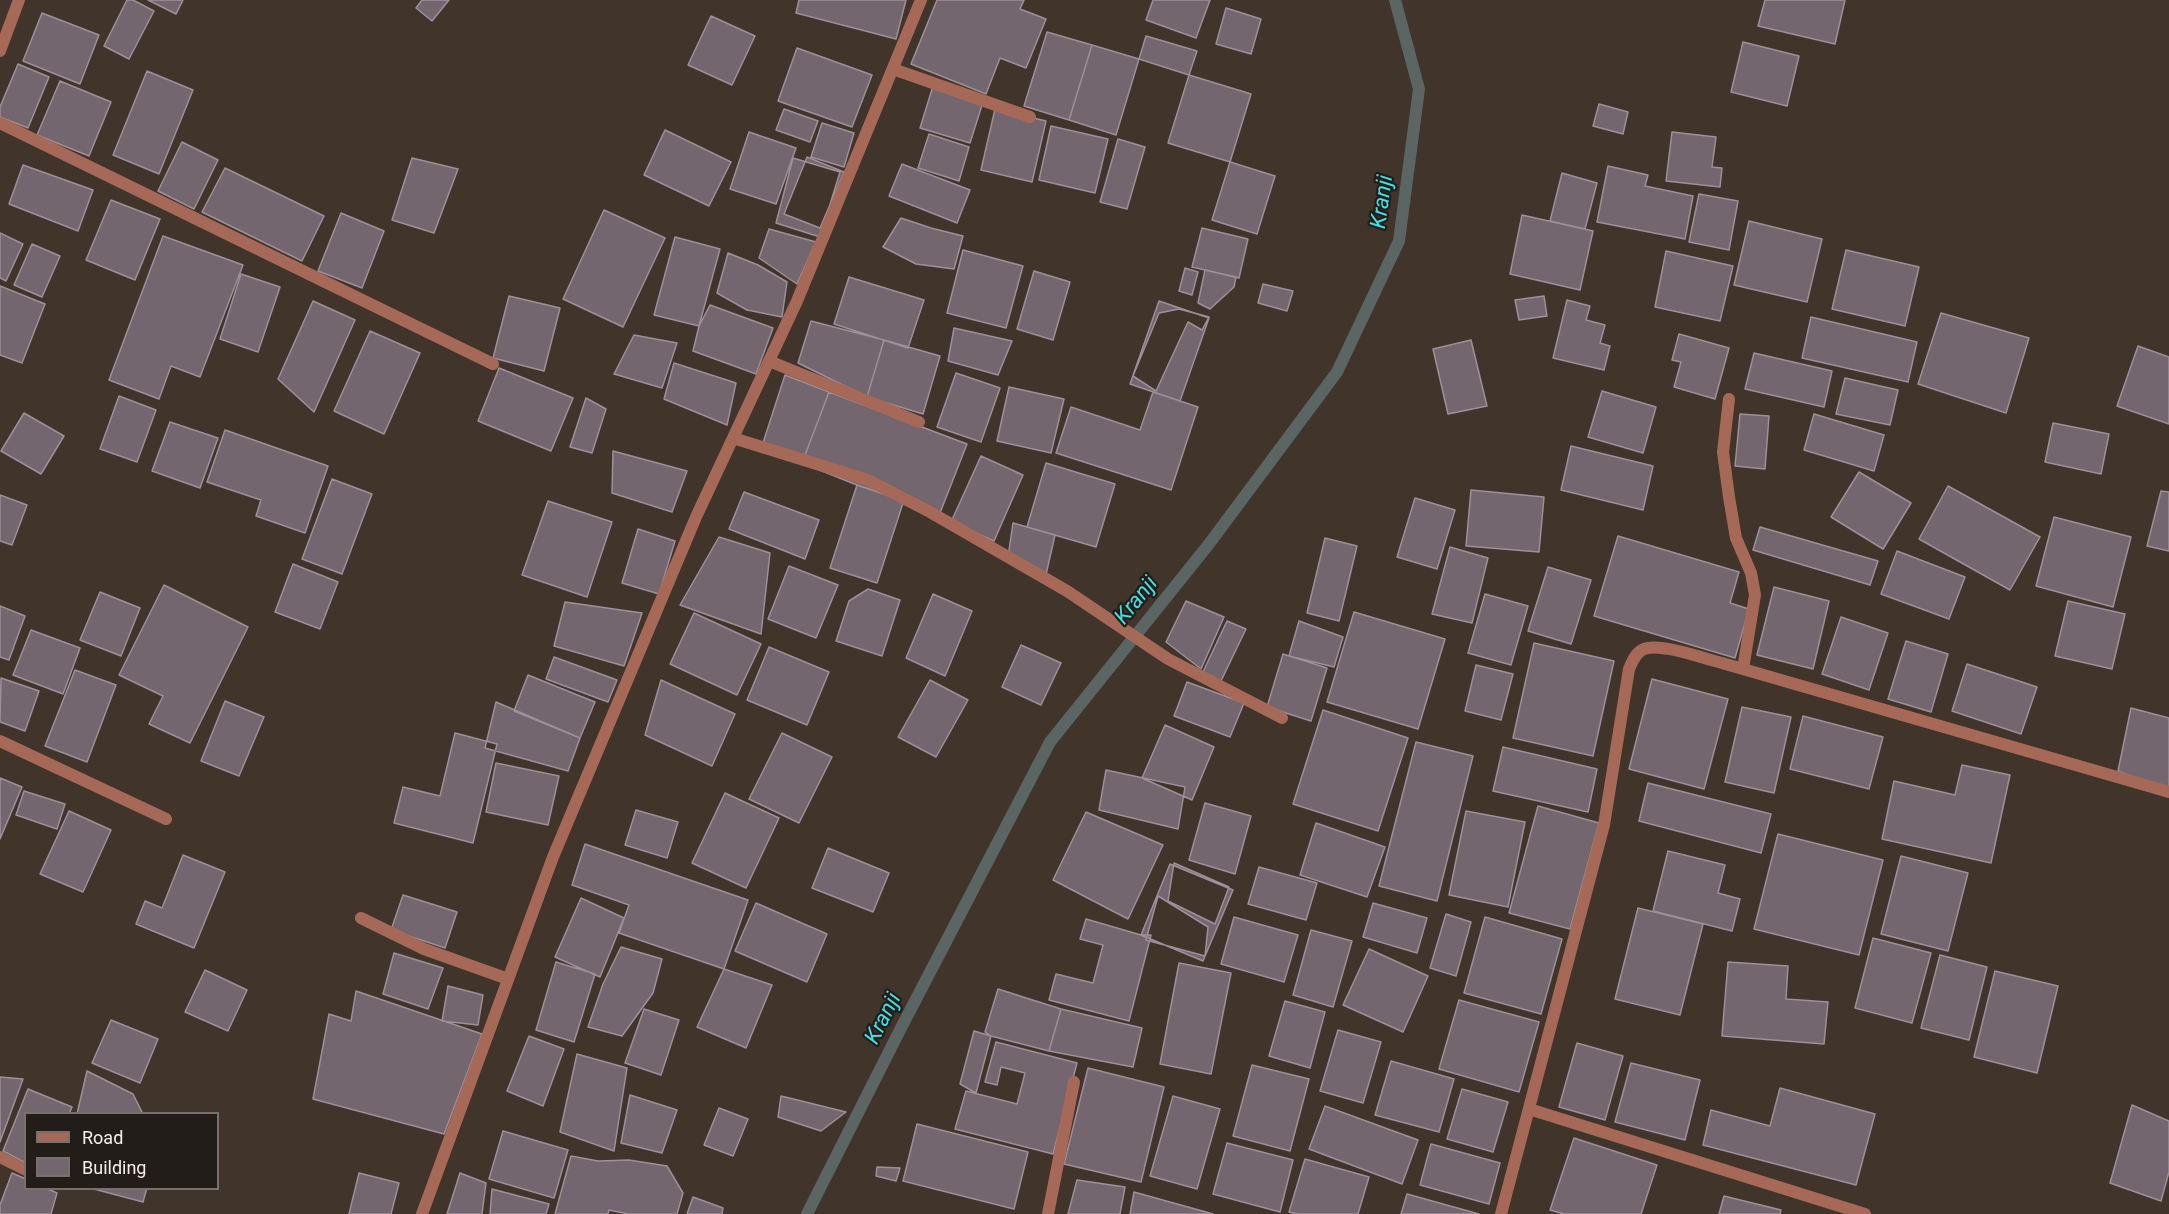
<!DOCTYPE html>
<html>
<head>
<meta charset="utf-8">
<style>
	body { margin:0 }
	#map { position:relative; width:2169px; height:1214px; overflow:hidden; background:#41342b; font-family:Roboto,sans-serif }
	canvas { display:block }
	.legend { position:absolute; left:24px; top:1112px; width:195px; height:78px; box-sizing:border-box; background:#231d19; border:2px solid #77706c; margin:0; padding:8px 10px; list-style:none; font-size:18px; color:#f6ede8 }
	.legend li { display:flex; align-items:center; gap:12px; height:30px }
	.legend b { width:30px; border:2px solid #77706c }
</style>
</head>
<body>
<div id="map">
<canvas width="2169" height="1214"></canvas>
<ul class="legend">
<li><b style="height:8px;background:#a76957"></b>Road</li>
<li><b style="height:16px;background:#74666f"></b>Building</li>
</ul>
</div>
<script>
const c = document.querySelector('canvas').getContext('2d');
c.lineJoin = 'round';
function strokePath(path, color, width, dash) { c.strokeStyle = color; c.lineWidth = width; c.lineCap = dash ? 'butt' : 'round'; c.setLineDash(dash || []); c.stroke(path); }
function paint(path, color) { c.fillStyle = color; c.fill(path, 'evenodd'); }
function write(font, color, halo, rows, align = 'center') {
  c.font = font + ' Roboto,sans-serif'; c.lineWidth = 4.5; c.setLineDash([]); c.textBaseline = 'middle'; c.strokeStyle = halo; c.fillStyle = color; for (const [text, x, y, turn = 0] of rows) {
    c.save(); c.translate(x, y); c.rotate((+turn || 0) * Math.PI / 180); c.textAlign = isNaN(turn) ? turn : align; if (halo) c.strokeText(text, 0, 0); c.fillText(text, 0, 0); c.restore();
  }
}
const stream = new Path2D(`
	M 807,1214 L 902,1026 L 1050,742 L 1209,544 L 1337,372 L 1399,241 L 1419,89 L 1395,0`);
const building = new Path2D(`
	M 127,0 L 133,0 L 154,11 L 129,59 L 104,46 Z
	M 148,0 L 183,0 L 176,14 Z
	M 422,0 L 449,0 L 432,21 L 416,8 Z
	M 799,0 L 906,0 L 896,39 L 796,13 Z
	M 937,0 L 1024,0 L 1020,9 L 1046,19 L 1026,68 L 1000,58 L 986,94 L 911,64 Z
	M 1153,0 L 1210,0 L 1196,38 L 1146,20 Z
	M 1765,0 L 1845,0 L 1835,44 L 1758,26 Z
	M 1226,8 L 1261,19 L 1251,54 L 1216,44 Z
	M 42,13 L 99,35 L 80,84 L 23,61 Z
	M 711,16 L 755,36 L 732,85 L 688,65 Z
	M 1047,32 L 1092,45 L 1069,120 L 1024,106 Z
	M 1146,36 L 1197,51 L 1189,75 L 1139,59 Z
	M 1743,42 L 1799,56 L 1787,106 L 1731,92 Z
	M 1092,45 L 1139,59 L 1116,135 L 1069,120 Z
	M 797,48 L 872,75 L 852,127 L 778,101 Z
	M 18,64 L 49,77 L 28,128 L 0,117 L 0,107 Z
	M 147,71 L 193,90 L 159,174 L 113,155 Z
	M 1189,75 L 1251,94 L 1230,162 L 1168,143 Z
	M 60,81 L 111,102 L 89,156 L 37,135 Z
	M 933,86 L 983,102 L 970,143 L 920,128 Z
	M 1599,104 L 1628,112 L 1623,134 L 1593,126 Z
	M 784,109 L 818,121 L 810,142 L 776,130 Z
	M 995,109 L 1046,121 L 1032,182 L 981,170 Z
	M 822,123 L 854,133 L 844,167 L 811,157 Z
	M 1051,126 L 1108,139 L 1095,193 L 1039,180 Z
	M 665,130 L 731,162 L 709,206 L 644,175 Z
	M 749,132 L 796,148 L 776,204 L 730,189 Z
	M 1672,132 L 1716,137 L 1712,167 L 1722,168 L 1720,187 L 1666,181 Z
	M 929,134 L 969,147 L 959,181 L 918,168 Z
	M 1118,139 L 1145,147 L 1127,209 L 1100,202 Z
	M 182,142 L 218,160 L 194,209 L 158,191 Z
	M 807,157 L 844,172 L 820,228 L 784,214 Z
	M 412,158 L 458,169 L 434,233 L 392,220 Z
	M 793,158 L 840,172 L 820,237 L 776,223 Z
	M 1230,162 L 1275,176 L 1257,234 L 1212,220 Z
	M 902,164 L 970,190 L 957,223 L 889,196 Z
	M 23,165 L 93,190 L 78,231 L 9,204 Z
	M 1608,166 L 1648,175 L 1645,186 L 1693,196 L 1685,239 L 1597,222 Z
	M 225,168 L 324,216 L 302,261 L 202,212 Z
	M 1562,173 L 1597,183 L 1585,229 L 1550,221 Z
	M 1699,194 L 1738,201 L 1729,250 L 1689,242 Z
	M 111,200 L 160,219 L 135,280 L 86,260 Z
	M 604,210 L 665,238 L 623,327 L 563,299 Z
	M 341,213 L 384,231 L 362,288 L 318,271 Z
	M 1522,215 L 1593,231 L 1580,290 L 1510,274 Z
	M 901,218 L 931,228 L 963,236 L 954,269 L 916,264 L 883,247 Z
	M 1749,221 L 1822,239 L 1807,302 L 1734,285 Z
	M 1202,228 L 1248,239 L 1239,278 L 1192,267 Z
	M 769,229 L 816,242 L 797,284 L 759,258 Z
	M 0,233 L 23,244 L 6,281 L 0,278 Z
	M 163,236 L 243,265 L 200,377 L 171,366 L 159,399 L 109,380 Z
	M 675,237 L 720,249 L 699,326 L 654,315 Z
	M 32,244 L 60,256 L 42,297 L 14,285 Z
	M 963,250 L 1023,266 L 1006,328 L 947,313 Z
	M 1846,250 L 1919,267 L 1905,326 L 1832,309 Z
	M 1666,251 L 1733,266 L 1720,321 L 1655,307 Z
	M 728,253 L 758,265 L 787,282 L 782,317 L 747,310 L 717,293 Z
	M 1185,268 L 1198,272 L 1192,295 L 1179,291 Z
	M 1205,270 L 1236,277 L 1234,287 L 1210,309 L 1198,303 Z
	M 1034,271 L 1070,282 L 1053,340 L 1017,329 Z
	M 241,274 L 280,287 L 258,352 L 220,339 Z
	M 849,277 L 924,300 L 908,348 L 834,324 Z
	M 1263,284 L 1293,291 L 1287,311 L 1258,303 Z
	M 0,286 L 45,304 L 22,363 L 0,355 Z
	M 509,296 L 560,308 L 544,371 L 493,358 Z
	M 1544,296 L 1547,316 L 1519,320 L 1515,300 Z
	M 1567,300 L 1590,306 L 1586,320 L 1605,325 L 1600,343 L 1610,346 L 1604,370 L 1553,358 Z
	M 313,301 L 355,320 L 314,412 L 278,379 Z
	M 1159,301 L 1209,318 L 1180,401 L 1130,384 Z
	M 710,305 L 773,328 L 756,374 L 693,351 L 699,326 Z
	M 1179,309 L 1209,317 L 1202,330 L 1188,322 L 1156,391 L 1133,376 L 1159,313 Z
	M 1941,313 L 2029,338 L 2006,413 L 1918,384 Z
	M 1811,317 L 1917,342 L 1908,382 L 1802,358 Z
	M 811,321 L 884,340 L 867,397 L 798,363 Z
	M 954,328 L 1012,341 L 998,375 L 948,361 Z
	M 370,331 L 420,353 L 384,434 L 334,411 Z
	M 1679,334 L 1729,348 L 1715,399 L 1674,387 L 1681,362 L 1672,360 Z
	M 634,335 L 677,343 L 662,388 L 614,374 Z
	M 884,340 L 940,356 L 923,414 L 867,397 Z
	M 1471,340 L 1487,406 L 1448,414 L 1433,349 Z
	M 2138,346 L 2169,357 L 2169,424 L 2117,406 Z
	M 1754,353 L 1832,371 L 1824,407 L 1745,389 Z
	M 674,363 L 736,383 L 727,425 L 664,399 Z
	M 499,368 L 573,398 L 551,451 L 478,421 Z
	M 956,373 L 1000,388 L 981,442 L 937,427 Z
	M 785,375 L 829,392 L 802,463 L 761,449 Z
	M 1845,378 L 1898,390 L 1890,425 L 1836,414 Z
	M 1009,387 L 1064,399 L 1051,453 L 997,441 Z
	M 1602,391 L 1656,407 L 1643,453 L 1588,437 Z
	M 829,392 L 967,444 L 940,513 L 857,485 L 802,463 Z
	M 1153,392 L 1198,407 L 1171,490 L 1056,453 L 1071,407 L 1140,430 Z
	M 119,396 L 156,410 L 137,462 L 100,449 Z
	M 586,398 L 606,409 L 592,453 L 570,447 Z
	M 24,413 L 64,436 L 41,474 L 1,451 Z
	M 1740,414 L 1769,416 L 1765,469 L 1735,466 Z
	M 1814,414 L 1884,435 L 1874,471 L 1804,450 Z
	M 170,422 L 218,438 L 200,488 L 152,471 Z
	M 2053,423 L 2109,434 L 2101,474 L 2045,462 Z
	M 225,430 L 328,466 L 305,533 L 256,516 L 261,500 L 207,482 Z
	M 1571,446 L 1653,466 L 1643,510 L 1561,490 Z
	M 613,451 L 687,471 L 672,512 L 612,493 Z
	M 981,456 L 1023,475 L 994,541 L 951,522 Z
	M 1046,463 L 1115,484 L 1096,547 L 1027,527 Z
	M 1859,472 L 1911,503 L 1883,549 L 1831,517 Z
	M 332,479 L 372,494 L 342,574 L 302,559 Z
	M 857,485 L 904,500 L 877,583 L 830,568 Z
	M 1948,486 L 2040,537 L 2010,590 L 1919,539 Z
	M 1471,490 L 1544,497 L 1539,552 L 1466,546 Z
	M 2161,491 L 2169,492 L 2169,551 L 2147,546 Z
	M 744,492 L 819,520 L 805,559 L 729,529 Z
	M 0,495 L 27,505 L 12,545 L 0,541 Z
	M 1415,498 L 1455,510 L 1437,569 L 1397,557 Z
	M 548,501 L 612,522 L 587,597 L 522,575 Z
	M 2054,517 L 2131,537 L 2113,607 L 2036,586 Z
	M 1013,523 L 1055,535 L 1045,579 L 1008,557 Z
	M 1760,527 L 1878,561 L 1870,585 L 1753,550 Z
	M 638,529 L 675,541 L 659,594 L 622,583 Z
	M 1618,536 L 1739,572 L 1730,603 L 1749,609 L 1735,658 L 1594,616 Z
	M 719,537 L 770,553 L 761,634 L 680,605 Z
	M 1325,538 L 1357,546 L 1339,621 L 1307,613 Z
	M 1450,547 L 1488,558 L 1472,623 L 1432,614 Z
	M 1897,551 L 1965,577 L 1949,619 L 1881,594 Z
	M 293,564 L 338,582 L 320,629 L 275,612 Z
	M 789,566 L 838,585 L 816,638 L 768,619 Z
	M 1548,567 L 1591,580 L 1571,644 L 1528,631 Z
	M 164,585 L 248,627 L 190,743 L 149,724 L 163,696 L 119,675 Z
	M 1774,587 L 1829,601 L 1813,669 L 1757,655 Z
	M 868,589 L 900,600 L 882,656 L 836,641 L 849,601 Z
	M 100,592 L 140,608 L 121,656 L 80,640 Z
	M 933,594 L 972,611 L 945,676 L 906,658 Z
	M 1485,594 L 1528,606 L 1511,665 L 1468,653 Z
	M 1186,601 L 1224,617 L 1201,669 L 1166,642 Z
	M 2068,601 L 2125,614 L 2112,669 L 2055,656 Z
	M 565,602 L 642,613 L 624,666 L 554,646 Z
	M 0,606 L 25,616 L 9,660 L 0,657 Z
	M 1354,612 L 1445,639 L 1418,729 L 1327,702 Z
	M 694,613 L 761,644 L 737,695 L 670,664 Z
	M 1841,617 L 1888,633 L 1869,690 L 1822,674 Z
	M 1227,621 L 1246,629 L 1220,683 L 1202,674 Z
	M 1299,621 L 1343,637 L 1334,667 L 1289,656 Z
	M 31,630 L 80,648 L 63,694 L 13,675 Z
	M 1906,641 L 1948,654 L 1931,712 L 1888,699 Z
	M 1534,643 L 1614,661 L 1593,756 L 1513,738 Z
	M 1021,645 L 1061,663 L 1041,705 L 1002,687 Z
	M 769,647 L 829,672 L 807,725 L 747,700 Z
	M 1283,654 L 1327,668 L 1311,721 L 1267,707 Z
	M 554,657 L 617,680 L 608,702 L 546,679 Z
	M 1967,664 L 2037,687 L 2021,734 L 1952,711 Z
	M 1476,665 L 1513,674 L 1501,720 L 1465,711 Z
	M 75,670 L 116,685 L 87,762 L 45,746 Z
	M 528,675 L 595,702 L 580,738 L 514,711 Z
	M 1,678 L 39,691 L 25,731 L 0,722 Z
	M 1652,679 L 1728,699 L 1704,789 L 1629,769 Z
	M 661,680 L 735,714 L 712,766 L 645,735 Z
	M 930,680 L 968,700 L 936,757 L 898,737 Z
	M 1187,682 L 1244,703 L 1230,737 L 1174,716 Z
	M 225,701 L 264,717 L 239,776 L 201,761 Z
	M 496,702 L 580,738 L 568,771 L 485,748 Z
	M 1742,707 L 1791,717 L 1774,793 L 1725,782 Z
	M 2131,708 L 2169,718 L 2169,791 L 2118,771 Z
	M 1323,710 L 1408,738 L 1378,831 L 1293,804 Z
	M 1803,716 L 1883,737 L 1869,789 L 1790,769 Z
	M 1165,725 L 1214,747 L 1192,800 L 1142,778 Z
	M 455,733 L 497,744 L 473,843 L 394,823 L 403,787 L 440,796 Z
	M 782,733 L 832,757 L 799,823 L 749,799 Z
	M 1416,742 L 1473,756 L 1437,901 L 1379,886 Z
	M 1503,747 L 1597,769 L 1588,812 L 1493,791 Z
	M 496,763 L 559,776 L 548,825 L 486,812 Z
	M 1962,765 L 2010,775 L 1991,863 L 1882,839 L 1894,781 L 1955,795 Z
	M 1106,770 L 1185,787 L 1178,829 L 1099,810 Z
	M 0,778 L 22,787 L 0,839 Z
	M 1648,783 L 1771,814 L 1761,853 L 1639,821 Z
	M 24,791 L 65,804 L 57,829 L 16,815 Z
	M 725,793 L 779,818 L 746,888 L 692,863 Z
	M 1205,803 L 1251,816 L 1235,874 L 1189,860 Z
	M 1538,806 L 1599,823 L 1570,929 L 1509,913 Z
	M 636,810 L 678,822 L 667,858 L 625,845 Z
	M 69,811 L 111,830 L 83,892 L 40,874 Z
	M 1466,811 L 1525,822 L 1508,907 L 1449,895 Z
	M 1086,812 L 1163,845 L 1128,919 L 1053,880 Z
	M 1316,823 L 1385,847 L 1367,897 L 1300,875 Z
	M 1778,834 L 1883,860 L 1859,955 L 1754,929 Z
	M 585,844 L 748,900 L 724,969 L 619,933 L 629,905 L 572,885 Z
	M 828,848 L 889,873 L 873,912 L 812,888 Z
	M 1668,851 L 1725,865 L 1718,893 L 1740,899 L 1732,931 L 1653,911 Z
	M 183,855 L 225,872 L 194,948 L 136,924 L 145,901 L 162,908 Z
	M 1901,856 L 1968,873 L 1948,951 L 1881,934 Z
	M 1174,863 L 1229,887 L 1215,924 L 1168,901 Z
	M 1170,864 L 1233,890 L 1203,961 L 1141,935 Z
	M 1259,867 L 1317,883 L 1306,920 L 1248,904 Z
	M 403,895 L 457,912 L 445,948 L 391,930 Z
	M 1158,896 L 1208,927 L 1205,956 L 1146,940 Z
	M 581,898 L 624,918 L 600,977 L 555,957 Z
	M 756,903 L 827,934 L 807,982 L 735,951 Z
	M 1373,903 L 1427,918 L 1417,953 L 1363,937 Z
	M 1638,908 L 1703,924 L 1680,1015 L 1615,999 Z
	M 1446,914 L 1471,922 L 1456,976 L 1430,968 Z
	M 1234,917 L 1298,935 L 1284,982 L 1221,964 Z
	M 1485,917 L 1562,939 L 1541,1014 L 1464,993 Z
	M 1086,919 L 1141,935 L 1151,935 L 1129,1021 L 1049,1000 L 1056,974 L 1093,983 L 1103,945 L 1080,939 Z
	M 1311,930 L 1352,941 L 1333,1007 L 1293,995 Z
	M 1873,938 L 1931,953 L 1912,1023 L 1855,1008 Z
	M 621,947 L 662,959 L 653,993 L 622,1036 L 588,1027 L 603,984 Z
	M 1369,949 L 1428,976 L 1403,1032 L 1343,1005 Z
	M 394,953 L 443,968 L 428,1009 L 383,994 Z
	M 1940,955 L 1987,967 L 1969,1040 L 1921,1028 Z
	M 556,962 L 595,974 L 574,1042 L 536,1030 Z
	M 1728,962 L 1788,966 L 1786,999 L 1828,1002 L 1824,1044 L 1722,1036 Z
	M 1179,963 L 1231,973 L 1211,1074 L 1160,1064 Z
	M 724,969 L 772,985 L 746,1048 L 697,1027 Z
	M 205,970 L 247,990 L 228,1031 L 185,1012 Z
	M 1995,971 L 2058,986 L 2037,1073 L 1974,1057 Z
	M 448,986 L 483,995 L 478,1025 L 442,1021 Z
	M 998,989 L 1061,1009 L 1049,1051 L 991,1036 L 985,1032 Z
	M 356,991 L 482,1034 L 444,1134 L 313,1099 L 329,1014 L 351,1021 Z
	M 1459,1000 L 1539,1022 L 1519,1092 L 1439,1069 Z
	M 1285,1001 L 1325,1012 L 1310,1068 L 1269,1056 Z
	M 644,1009 L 679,1020 L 661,1075 L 625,1063 Z
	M 1061,1009 L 1142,1028 L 1133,1067 L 1049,1051 Z
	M 111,1020 L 158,1039 L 140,1083 L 92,1063 Z
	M 1338,1030 L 1381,1042 L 1363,1103 L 1320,1091 Z
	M 974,1031 L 991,1036 L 976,1093 L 960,1084 Z
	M 529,1036 L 564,1049 L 543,1106 L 507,1091 Z
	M 996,1042 L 1077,1063 L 1053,1154 L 955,1129 L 966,1091 L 1017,1104 L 1025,1073 L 1001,1067 L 997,1085 L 985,1082 Z
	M 1577,1043 L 1623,1056 L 1605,1120 L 1559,1107 Z
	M 577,1054 L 627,1068 L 614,1151 L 560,1132 Z
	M 1391,1061 L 1454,1079 L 1439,1132 L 1375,1115 Z
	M 1631,1063 L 1700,1080 L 1685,1140 L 1615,1122 Z
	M 1252,1065 L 1309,1079 L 1290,1151 L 1233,1136 Z
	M 1088,1068 L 1164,1087 L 1141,1182 L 1064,1164 Z
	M 87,1071 L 133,1094 L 143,1114 L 77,1114 Z
	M 0,1077 L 23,1079 L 0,1142 Z
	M 1780,1088 L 1875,1114 L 1856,1185 L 1703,1145 L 1711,1110 L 1770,1126 Z
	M 28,1089 L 72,1107 L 69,1114 L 26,1114 L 26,1163 L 3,1151 Z
	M 1462,1089 L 1508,1102 L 1493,1152 L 1447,1139 Z
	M 630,1095 L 677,1110 L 662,1153 L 621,1143 Z
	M 781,1096 L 846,1112 L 821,1131 L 778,1117 Z
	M 1173,1096 L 1220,1109 L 1197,1189 L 1150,1176 Z
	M 2132,1105 L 2169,1121 L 2169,1172 L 2161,1201 L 2110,1183 Z
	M 1325,1106 L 1418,1140 L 1402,1184 L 1309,1149 Z
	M 719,1108 L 748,1119 L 733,1156 L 704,1145 Z
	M 917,1124 L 1028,1152 L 1014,1209 L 903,1181 Z
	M 503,1131 L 568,1150 L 554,1198 L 489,1179 Z
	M 1574,1138 L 1657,1165 L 1641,1214 L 1564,1214 L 1550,1210 Z
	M 1227,1143 L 1293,1160 L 1280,1212 L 1213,1194 Z
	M 1431,1144 L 1500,1163 L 1489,1204 L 1420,1185 Z
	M 571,1156 L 598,1161 L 629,1160 L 667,1166 L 683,1193 L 677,1214 L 628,1214 L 609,1210 L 608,1214 L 555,1214 Z
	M 1305,1159 L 1369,1177 L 1358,1214 L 1297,1214 L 1289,1212 Z
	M 877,1167 L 900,1168 L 896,1181 L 876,1176 Z
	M 12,1173 L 26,1179 L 26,1188 L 46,1188 L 57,1193 L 51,1214 L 0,1214 L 0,1205 Z
	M 359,1173 L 399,1183 L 391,1214 L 349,1214 Z
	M 460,1173 L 486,1183 L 482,1214 L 447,1214 Z
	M 1077,1180 L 1125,1187 L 1120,1214 L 1068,1214 Z
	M 90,1188 L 147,1188 L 143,1202 Z
	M 492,1189 L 549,1204 L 546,1214 L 490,1214 Z
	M 1134,1192 L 1213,1214 L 1130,1214 Z
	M 1407,1194 L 1479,1214 L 1401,1214 Z
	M 1724,1196 L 1781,1210 L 1780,1214 L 1719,1214 Z
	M 693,1197 L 723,1208 L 722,1214 L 687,1214 Z`);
const street = new Path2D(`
	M 0,51 L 19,0
	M 893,69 L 1030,117
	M 0,123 L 493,364
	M 769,361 L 919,422
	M 1729,399 L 1723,452 L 1729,497 L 1736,538 L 1751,573 L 1755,595 L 1743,669
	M 733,438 L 868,480 L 930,512 L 1067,591 L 1168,659 L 1282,718
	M 0,741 L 166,819
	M 361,918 L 424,949 L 508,979
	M 1529,1109 L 1865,1214
	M 0,1157 L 26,1170
	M 422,1214 L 553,857 L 696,517 L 797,301 L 921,0
	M 1048,1214 L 1074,1082
	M 1501,1214 L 1604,825 L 1629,669 C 1632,662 1635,654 1642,650 C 1657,641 1704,659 1722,663 L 2169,792`);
const waterNames = [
	["Kranji",1383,202,-82],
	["Kranji",1137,601,-51],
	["Kranji",884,1019,-63]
];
strokePath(stream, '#5a6564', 12);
paint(building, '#74666f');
strokePath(building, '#9f8f9a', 1.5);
strokePath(street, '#a76957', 12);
write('italic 22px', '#42dfe5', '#231d19', waterNames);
</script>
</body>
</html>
